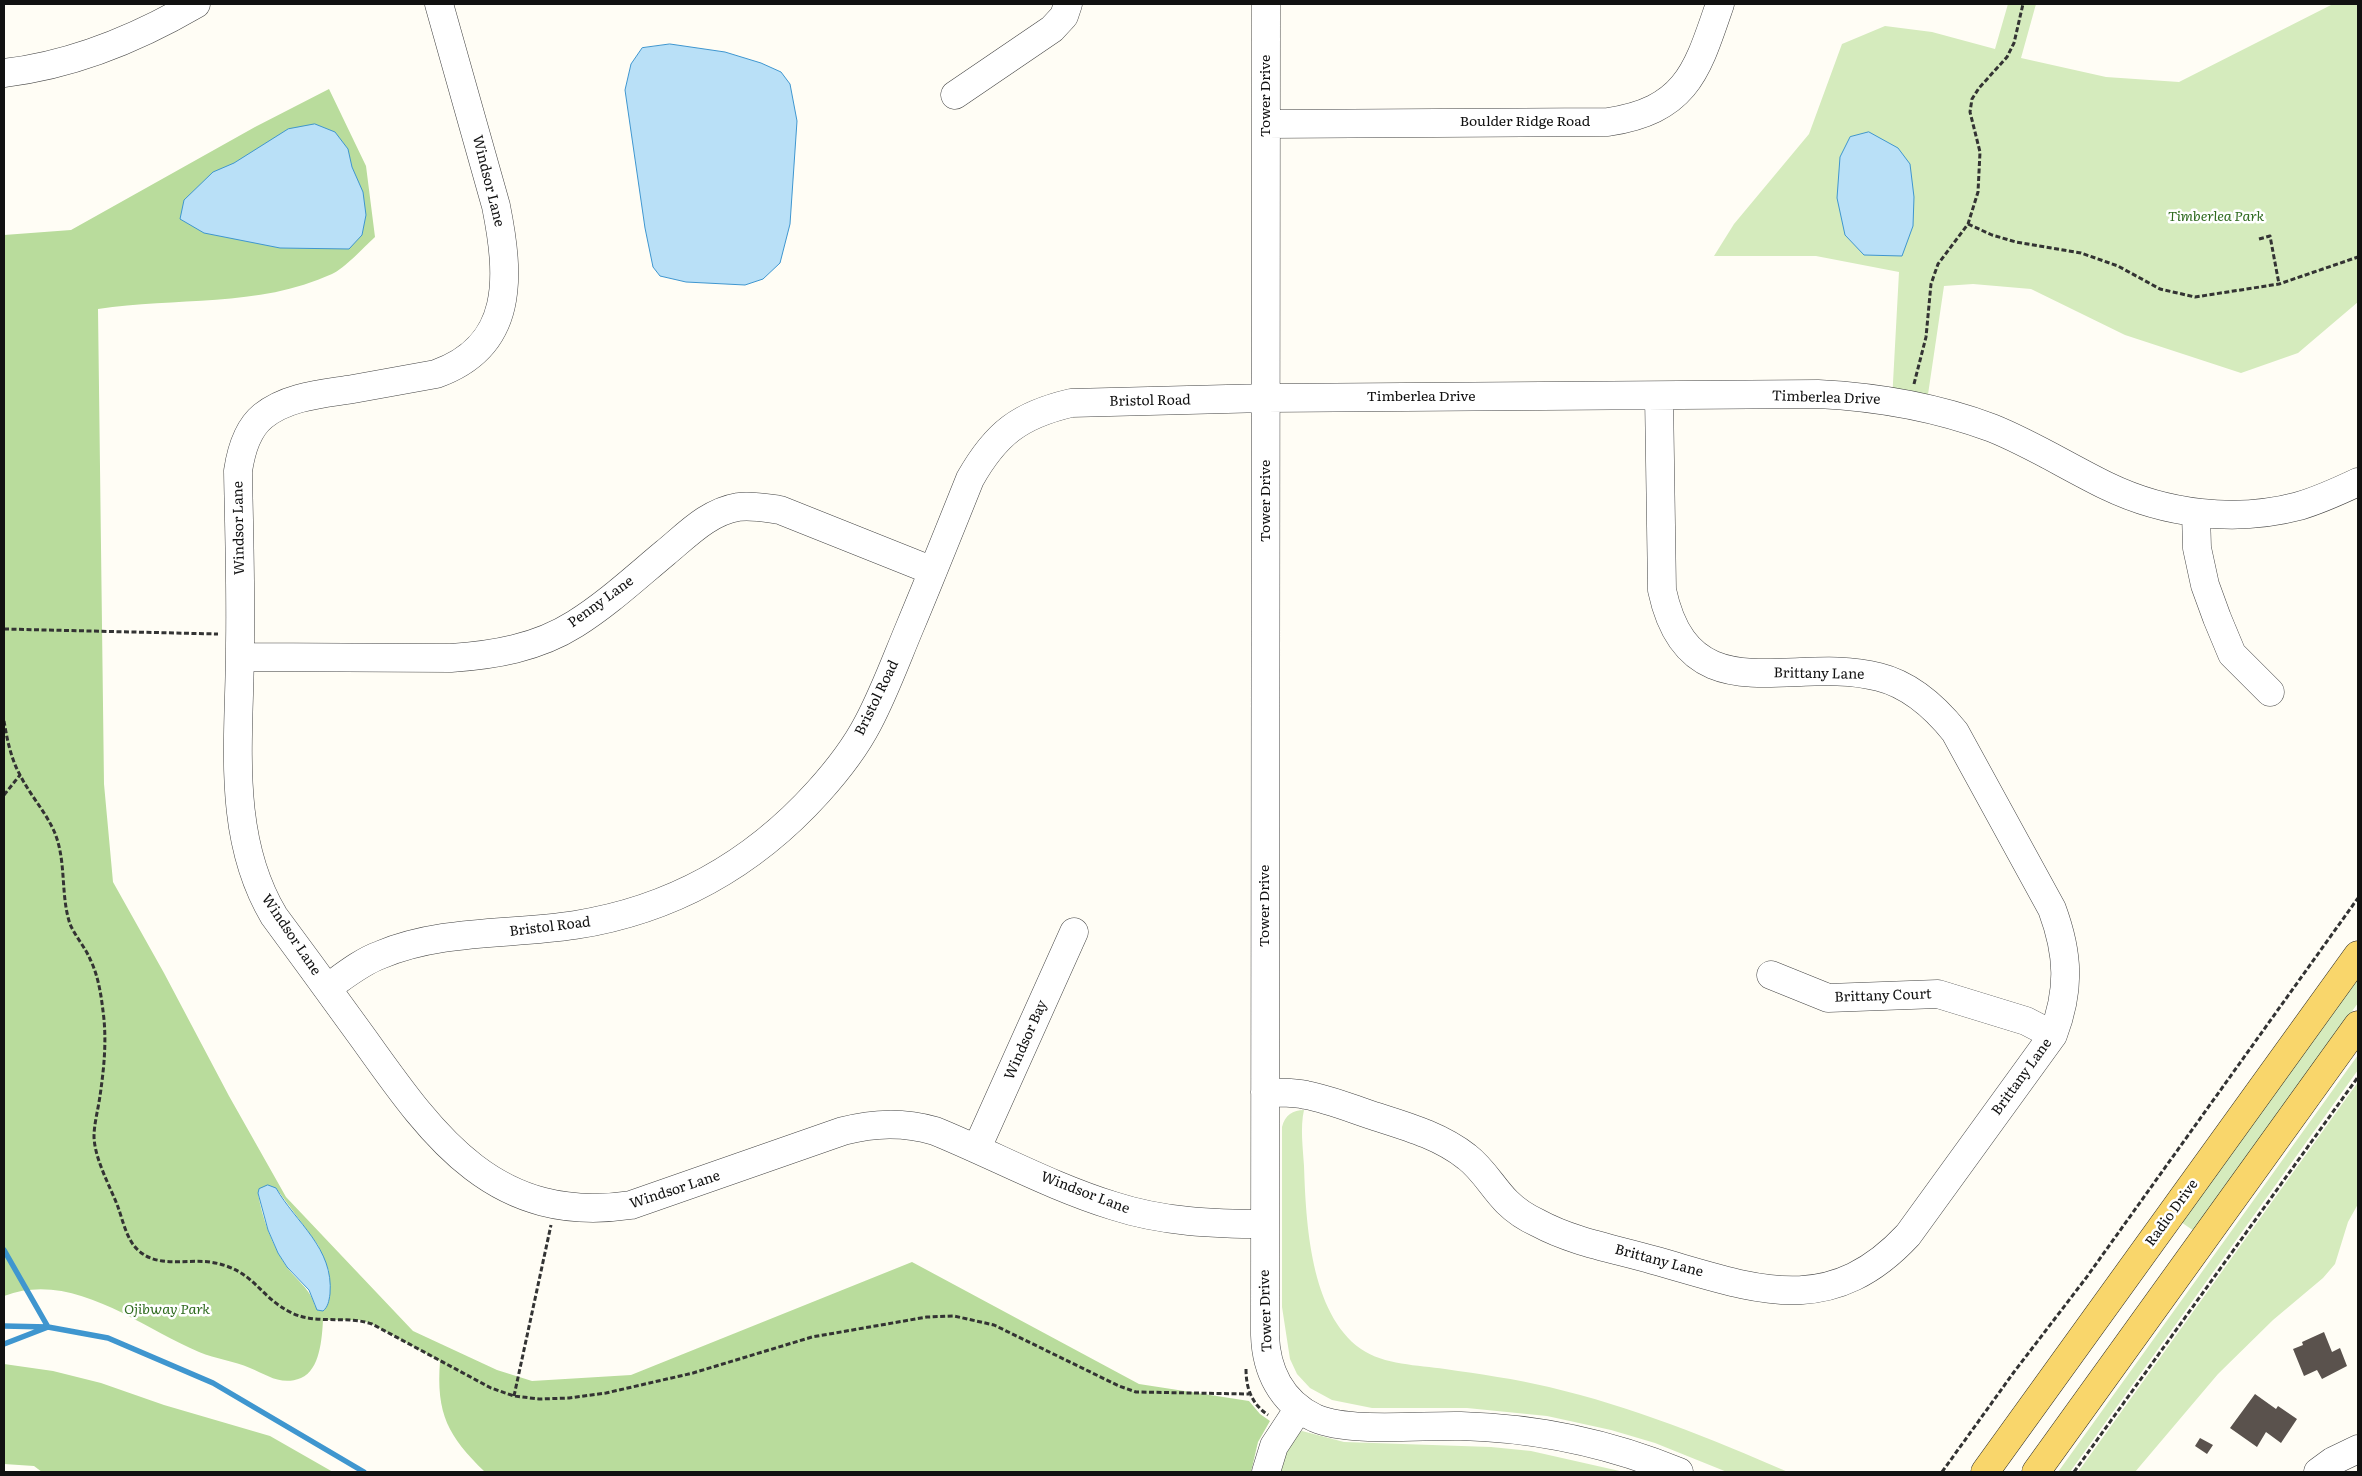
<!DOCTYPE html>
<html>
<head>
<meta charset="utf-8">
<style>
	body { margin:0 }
	#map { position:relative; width:2362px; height:1476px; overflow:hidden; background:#fffdf5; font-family:Literata,serif }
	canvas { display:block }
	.frame { position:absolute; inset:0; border:5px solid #111; pointer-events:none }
</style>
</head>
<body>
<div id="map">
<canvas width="2362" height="1476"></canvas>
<div class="frame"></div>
</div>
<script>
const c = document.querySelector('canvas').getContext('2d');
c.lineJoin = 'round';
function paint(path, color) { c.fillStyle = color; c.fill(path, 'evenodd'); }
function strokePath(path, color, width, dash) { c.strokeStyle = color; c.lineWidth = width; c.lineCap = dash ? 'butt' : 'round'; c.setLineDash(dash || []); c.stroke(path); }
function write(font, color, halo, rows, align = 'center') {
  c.font = font + ' Literata,serif'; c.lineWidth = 5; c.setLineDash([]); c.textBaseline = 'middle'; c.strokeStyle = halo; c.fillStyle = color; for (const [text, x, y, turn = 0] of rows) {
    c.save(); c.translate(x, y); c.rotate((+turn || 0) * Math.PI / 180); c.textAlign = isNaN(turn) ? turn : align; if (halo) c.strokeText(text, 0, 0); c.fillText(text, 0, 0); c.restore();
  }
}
const green = new Path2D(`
	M 2008,4 L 2036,4 L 2021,58 L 2106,77 L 2179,82 L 2333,4 L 2358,4 L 2358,302 L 2298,353 L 2241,373 L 2125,335 L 2031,289 L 1973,284 L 1944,286 L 1926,408 L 1892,401 L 1899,272 L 1816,256 L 1714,256 L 1734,224 L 1809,134 L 1842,44 L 1885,26 L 1932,32 L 1995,49 Z
	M 2358,977 L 2358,1003 L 2194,1231 L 2181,1222 Z
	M 2358,1055 L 2358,1070 L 2070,1472 L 2058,1472 Z
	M 2358,1082 L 2358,1204 L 2348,1222 L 2335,1264 L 2323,1278 L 2273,1320 L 2218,1374 L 2135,1472 L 2078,1472 Z
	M 1304,1110 C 1300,1128 1303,1148 1304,1166 C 1306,1222 1310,1313 1361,1349 C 1384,1365 1418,1365 1445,1369 C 1480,1374 1515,1379 1549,1387 C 1633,1407 1710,1438 1788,1472 L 1727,1472 L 1655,1443 L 1611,1430 L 1547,1416 L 1467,1408 L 1372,1408 L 1332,1400 L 1310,1388 L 1297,1374 L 1290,1359 L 1282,1307 L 1282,1127 C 1285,1115 1293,1110 1304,1110 Z
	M 1302,1431 L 1344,1442 L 1491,1447 L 1531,1451 L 1624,1472 L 1279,1472 C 1281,1460 1290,1436 1302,1431 Z`);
const forest = new Path2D(`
	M 329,89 L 366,166 L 375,237 C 363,248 345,268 332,274 C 258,308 175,297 98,309 L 104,784 L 113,882 L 164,973 L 229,1096 L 286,1197 L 413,1331 L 497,1370 L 532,1381 L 631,1375 L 912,1262 L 1139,1384 L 1249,1401 L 1260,1414 L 1270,1421 L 1258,1442 L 1251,1472 L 485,1472 C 448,1436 436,1414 440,1361 L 372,1324 L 360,1320 L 323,1320 C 322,1338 320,1370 301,1378 C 281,1386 267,1375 250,1368 C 234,1361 216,1359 199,1352 C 139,1327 73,1270 4,1296 L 4,235 L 71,230 L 255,127 ZM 276,1188 L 318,1245 L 329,1271 L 315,1306 C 310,1288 297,1281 286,1266 C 272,1245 262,1218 258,1193 Z
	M 4,1364 L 53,1371 L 101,1383 L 164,1405 L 270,1436 L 333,1472 L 42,1472 L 34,1466 L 4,1464 Z`);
const water = new Path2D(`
	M 670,44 L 725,52 L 761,63 L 781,72 L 790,84 L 797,121 L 790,224 L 780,263 L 763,279 L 745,285 L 686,282 L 660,276 L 653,267 L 645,228 L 625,90 L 631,64 L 642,48 Z
	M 315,124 L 335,132 L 348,149 L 352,167 L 363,192 L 366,215 L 362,235 L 349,249 L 280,248 L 204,233 L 180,219 L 184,200 L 213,172 L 234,163 L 288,129 Z
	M 1869,132 L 1898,148 L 1910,164 L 1914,197 L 1913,226 L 1902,256 L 1864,255 L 1845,235 L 1837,198 L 1840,157 L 1850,137 Z
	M 268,1185 L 276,1188 C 296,1223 334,1248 330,1294 C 329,1301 328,1307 323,1311 L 317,1310 L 309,1290 L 287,1267 L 278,1253 L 268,1230 L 258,1193 L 259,1189 Z`);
const stream = new Path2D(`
	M 4,1250 L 48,1327 L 4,1344
	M 4,1326 L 48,1327 L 108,1338 L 213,1383 L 364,1472`);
const building = new Path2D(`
	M 2324,1332 L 2332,1352 L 2340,1348 L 2347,1366 L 2322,1379 L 2317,1370 L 2304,1376 L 2293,1349 L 2303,1345 L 2302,1342 Z
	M 2255,1394 L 2276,1409 L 2278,1406 L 2297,1419 L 2281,1443 L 2266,1432 L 2257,1447 L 2230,1428 Z
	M 2200,1438 L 2213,1445 L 2207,1454 L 2195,1446 Z`);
const path = new Path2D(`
	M 1968,224 L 1992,235 L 2016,242 L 2081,253 L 2118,266 L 2160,289 L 2195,297 L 2279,284 L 2358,257
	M 2259,239 L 2270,236 L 2279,284
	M 1914,384 L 1926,337 L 1931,284 L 1938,264 L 1968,224 L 1978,192 L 1980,152 L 1970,112 L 1972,99 L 1979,88 L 2007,57 L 2014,43 L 2023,4
	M 4,629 L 218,634
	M 4,721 C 7,739 11,759 20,775 C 30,795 45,811 54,831 C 67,861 60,894 70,924 C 75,936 85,947 90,959 C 98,975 101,994 103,1011 C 107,1040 104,1068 100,1096 C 98,1110 94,1124 94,1137 C 95,1160 110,1186 118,1207 C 123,1221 127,1241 139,1251 C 158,1268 187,1259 210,1262 C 255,1269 258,1297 292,1313 C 317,1325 346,1315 372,1324 L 491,1388 L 514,1396 L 539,1399 L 569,1398 L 606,1393 L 693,1373 L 812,1337 L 927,1317 L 954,1316 L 994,1325 L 1119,1386 L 1136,1392 L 1249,1394
	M 4,795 L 20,775
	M 1246,1369 C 1246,1389 1252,1404 1268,1415
	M 514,1396 L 551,1225
	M 1942,1472 L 2014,1372 L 2086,1278 L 2358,898
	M 2074,1472 L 2358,1077`);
const minor = new Path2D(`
	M 439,4 L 496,206 C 510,276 515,346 436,374 C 408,379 381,384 353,389 C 322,394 288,396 263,416 C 247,429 241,451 238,471 C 239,529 241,587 240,645 C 240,737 225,834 274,916 C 305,958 335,999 366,1042 C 435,1139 496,1225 631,1205 L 843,1131 C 875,1123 903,1122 935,1131 C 994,1155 1052,1187 1114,1206 C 1163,1222 1214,1224 1265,1224
	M 1266,4 L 1265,1335 C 1266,1370 1281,1402 1315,1418 C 1349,1433 1421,1425 1461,1426 C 1535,1428 1611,1444 1679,1472
	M 4,73 C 73,65 136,39 196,4
	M 955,95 L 1052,29 L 1064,16 L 1068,4
	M 1266,124 L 1608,122 C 1687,110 1697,71 1720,4
	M 2196,513 L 2197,548 L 2205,585 L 2217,618 L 2232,654 L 2270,692
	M 240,657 L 451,658 C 494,655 537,648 575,624 C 607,604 635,578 665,553 C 687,535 708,512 738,507 C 752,505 766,508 780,510 L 933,571
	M 1771,975 L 1828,998 L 1938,994 L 2026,1021 L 2053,1035
	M 327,988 C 344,976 361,962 380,955 C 441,929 511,935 575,925 C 671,910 753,864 818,792 C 837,771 855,748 868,723 C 884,693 896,660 909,629 C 930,579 950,529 970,479 C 996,433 1020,415 1071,403 L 1266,398 L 1818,394 C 1878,397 1936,407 1992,428 C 2032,444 2068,467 2107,486 C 2165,514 2235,523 2299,506 C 2319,500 2339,491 2358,482
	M 1265,1092 C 1278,1093 1293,1092 1306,1095 C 1328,1099 1350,1108 1371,1115 C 1405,1126 1439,1135 1467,1157 C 1483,1169 1493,1188 1507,1202 C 1516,1211 1527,1218 1538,1223 C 1573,1242 1615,1249 1653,1260 C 1751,1287 1827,1322 1908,1235 L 2053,1035 C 2070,990 2069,955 2052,909 L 1955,732 C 1935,707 1911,685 1879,677 C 1793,654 1689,717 1662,590 L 1659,396
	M 977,1148 L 1074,932
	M 1266,1472 L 1274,1446 L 1299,1408
	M 2318,1472 L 2333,1461 L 2358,1449`);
const major = new Path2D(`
	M 1985,1472 L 2358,955
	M 2036,1472 L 2358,1025`);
const streetNames = [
	["Tower Drive",1266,96,-90],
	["Boulder Ridge Road",1525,122],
	["Windsor Lane",488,181,76],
	["Timberlea Drive",1421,397],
	["Timberlea Drive",1826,398,2],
	["Bristol Road",1150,401,-1],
	["Tower Drive",1266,501,-90],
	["Windsor Lane",239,528,-91],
	["Penny Lane",601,602,-36],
	["Brittany Lane",1819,674,1],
	["Bristol Road",877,698,-64],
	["Tower Drive",1265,906,-90],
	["Bristol Road",550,927,-7],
	["Windsor Lane",291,935,56],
	["Brittany Court",1883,996,-2],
	["Windsor Bay",1026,1040,-66],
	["Brittany Lane",2022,1077,-54],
	["Windsor Lane",675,1190,-18],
	["Windsor Lane",1085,1193,21],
	["Radio Drive",2172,1213,-54],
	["Brittany Lane",1659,1261,15],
	["Tower Drive",1266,1311,-92]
];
const parkNames = [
	["Timberlea Park",2216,217],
	["Ojibway Park",167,1310]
];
paint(green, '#d5ebbd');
paint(forest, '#b9dc9c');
paint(water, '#b9e0f7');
strokePath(water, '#3f96cf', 1);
strokePath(stream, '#3f96cf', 5.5);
paint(building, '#5a524d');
strokePath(minor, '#444', 29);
strokePath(major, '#222', 29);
strokePath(path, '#333', 3, [5, 2.5]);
strokePath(minor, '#fff', 28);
strokePath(major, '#f9d66b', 28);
write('14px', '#111', '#fff', streetNames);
write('italic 14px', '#2f6b1f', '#fff', parkNames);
</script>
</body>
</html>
